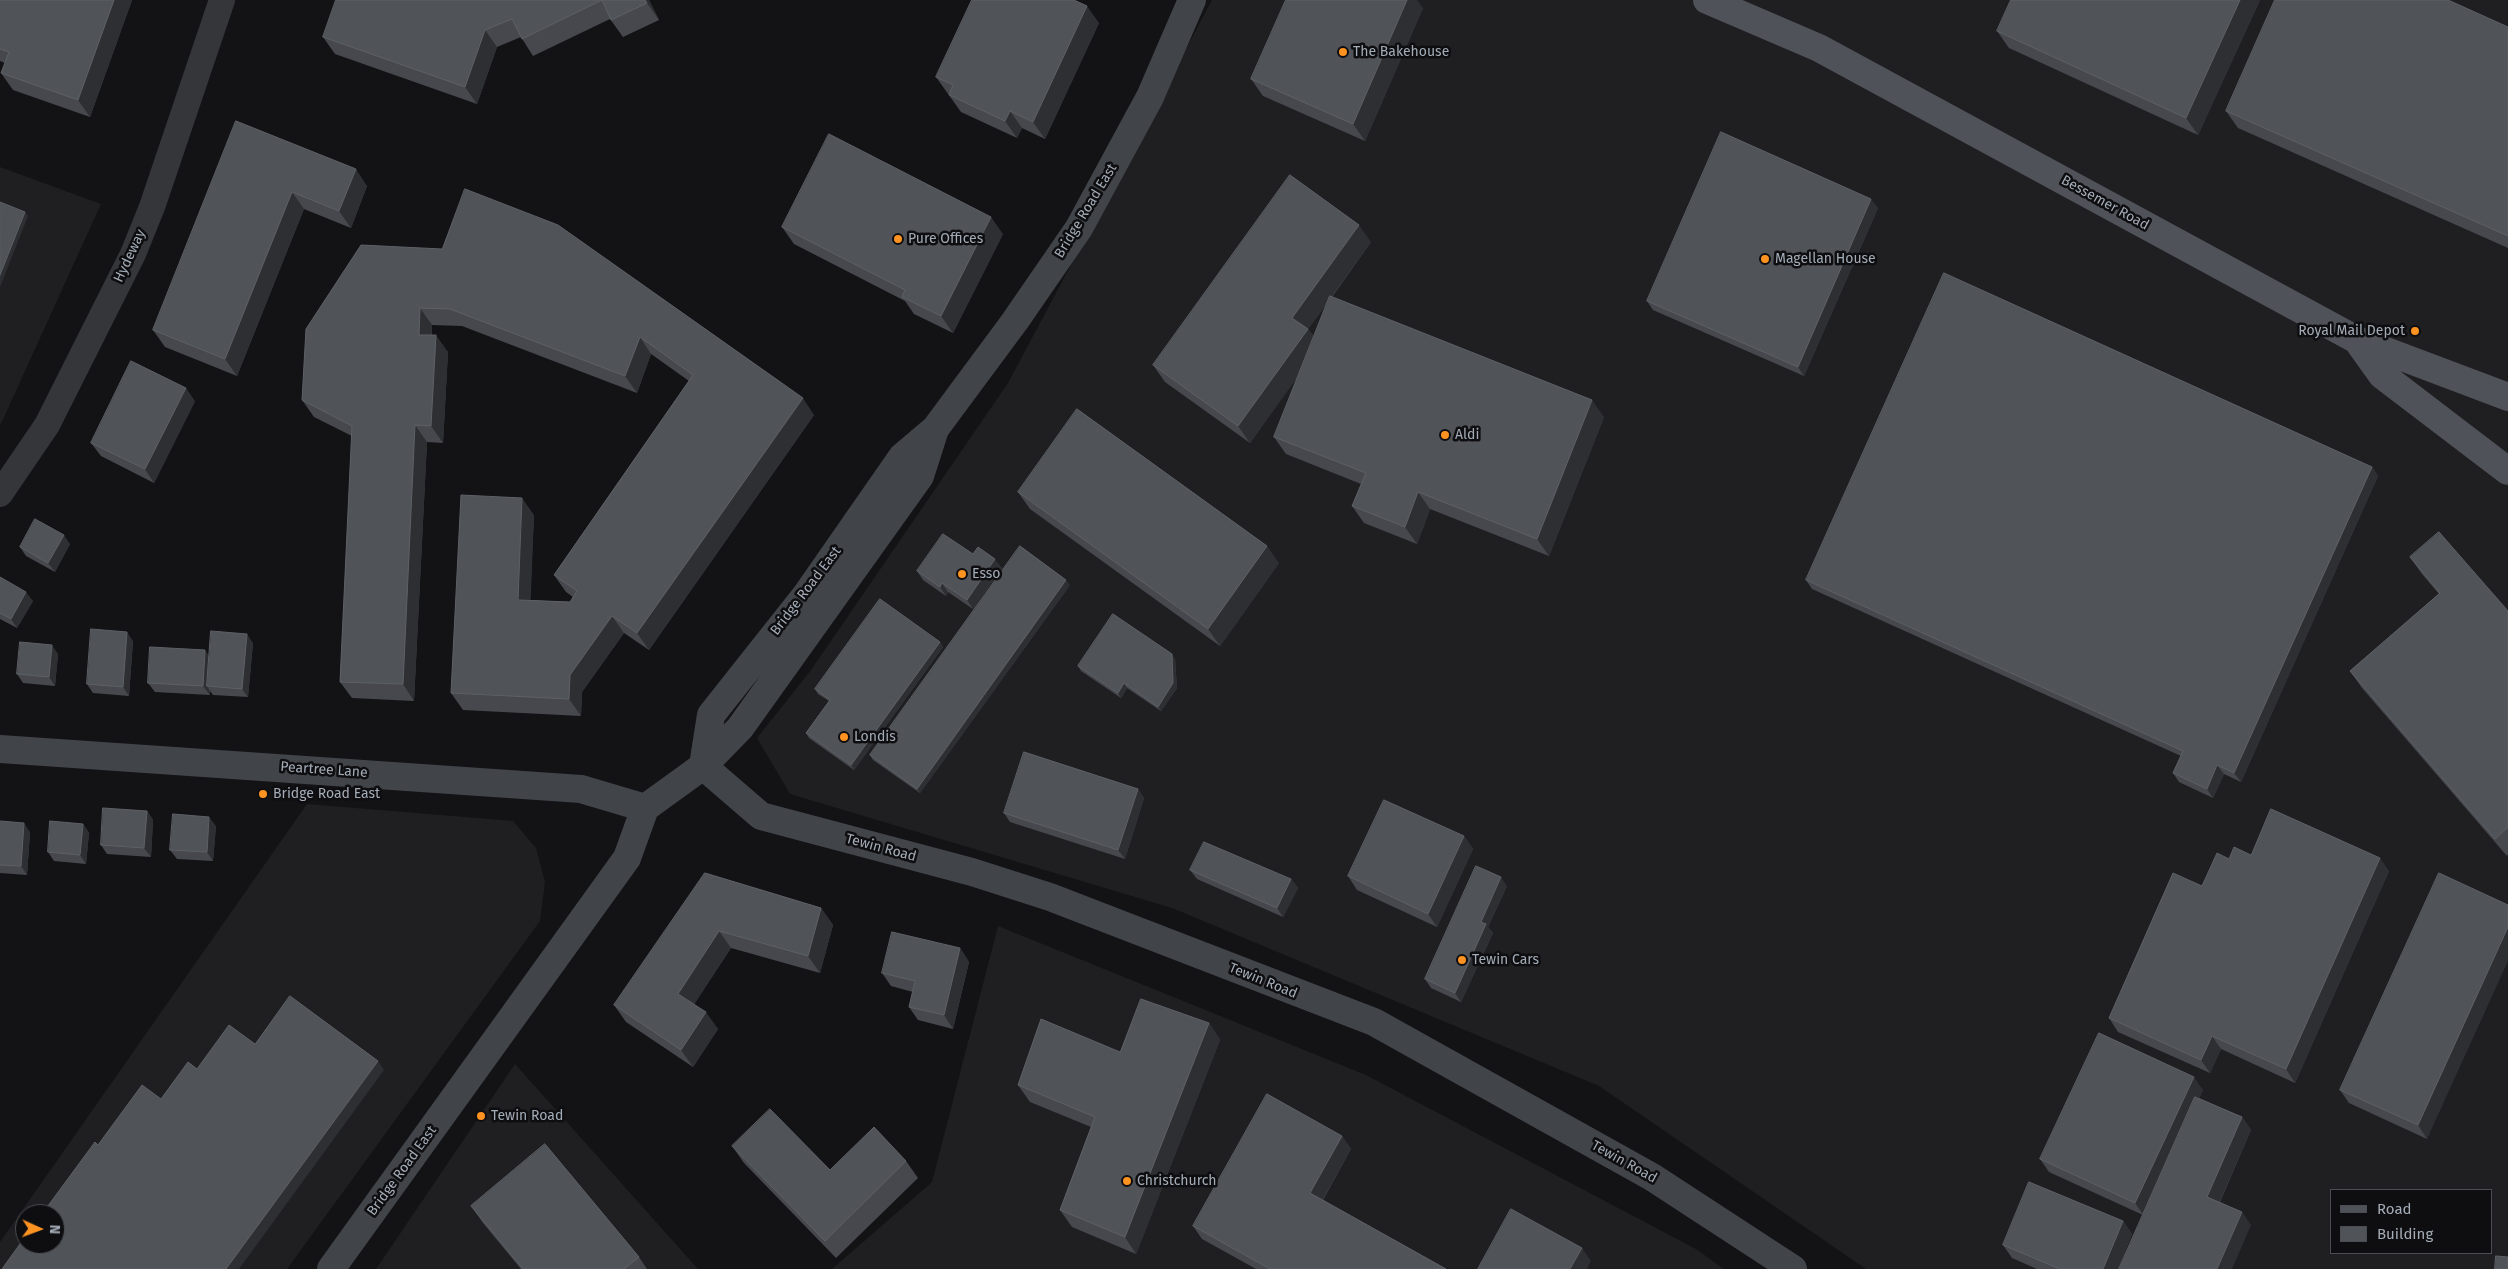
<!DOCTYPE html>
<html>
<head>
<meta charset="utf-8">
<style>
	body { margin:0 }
	#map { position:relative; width:2508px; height:1269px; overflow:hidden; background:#131315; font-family:"Fira Sans",sans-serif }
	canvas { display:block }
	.legend { position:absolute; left:2330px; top:1189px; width:162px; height:65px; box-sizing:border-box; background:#0e0e10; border:1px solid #4a4d53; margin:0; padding:6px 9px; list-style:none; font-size:15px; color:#a3acb7 }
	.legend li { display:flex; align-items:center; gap:10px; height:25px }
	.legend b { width:25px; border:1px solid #4a4d53 }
	.north { position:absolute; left:15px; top:1204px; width:50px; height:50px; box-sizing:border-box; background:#0e0e10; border:1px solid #4a4d53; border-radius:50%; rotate:92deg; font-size:14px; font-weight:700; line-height:20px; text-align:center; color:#a3acb7 }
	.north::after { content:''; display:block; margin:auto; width:18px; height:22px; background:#ff9321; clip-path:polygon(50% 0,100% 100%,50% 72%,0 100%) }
</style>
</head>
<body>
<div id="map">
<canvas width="2508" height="1269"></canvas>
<ul class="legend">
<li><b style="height:6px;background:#4f5359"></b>Road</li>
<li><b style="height:14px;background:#505358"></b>Building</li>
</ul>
<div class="north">N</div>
</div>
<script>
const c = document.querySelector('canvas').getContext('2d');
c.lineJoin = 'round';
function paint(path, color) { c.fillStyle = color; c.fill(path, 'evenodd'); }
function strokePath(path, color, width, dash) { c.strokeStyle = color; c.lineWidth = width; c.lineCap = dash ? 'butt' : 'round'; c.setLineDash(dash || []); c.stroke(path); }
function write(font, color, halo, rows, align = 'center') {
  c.font = font + ' "Fira Sans",sans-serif'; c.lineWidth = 5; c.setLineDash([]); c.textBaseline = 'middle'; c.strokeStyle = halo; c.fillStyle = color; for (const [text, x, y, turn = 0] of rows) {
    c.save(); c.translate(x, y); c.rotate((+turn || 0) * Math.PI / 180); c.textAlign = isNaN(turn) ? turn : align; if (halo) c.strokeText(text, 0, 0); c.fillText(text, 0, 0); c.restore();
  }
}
const built = new Path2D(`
	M 1212,0 L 2508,0 L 2508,1269 L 1866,1269 L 1599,1086 L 1172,908 L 790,794 L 757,738 L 811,670 L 1008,383 ZM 2332,1190 L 2492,1190 L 2492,1253 L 2332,1253 Z
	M 0,167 L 101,204 L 0,426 Z
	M 307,804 L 513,821 L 536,848 L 545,882 L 540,921 L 287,1269 L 0,1269 L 0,1242 ZM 25,1214 L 55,1214 L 55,1244 L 25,1244 Z
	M 998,926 L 1366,1075 L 1696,1249 L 1724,1269 L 832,1269 L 932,1182 Z
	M 515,1064 L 698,1269 L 376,1269 Z`);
const street = new Path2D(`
	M 0,494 L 47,425 L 133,254 L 152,207 L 222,0`);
const secondary = new Path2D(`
	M 0,749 L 581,789 L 645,808
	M 703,766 L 761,816 L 972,872 L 1050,897 L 1374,1022 L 1652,1177 L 1793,1269
	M 703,766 L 711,715 L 806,595 L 902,457 L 935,429 L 1015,321 L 1079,228 L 1150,97 L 1192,0
	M 331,1269 L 627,858 L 645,808 L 703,766 L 740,728 L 920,476 L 935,429`);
const primary = new Path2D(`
	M 1707,0 L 1819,48 L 2357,340 L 2508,397
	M 2357,340 L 2382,375 L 2508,471`);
const wall = new Path2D(`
	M 0,0 L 132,0 L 90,117 L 13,90 L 1,73 L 5,63 L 0,61 Z
	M 336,0 L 650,0 L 649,0 L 659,20 L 623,37 L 610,19 L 533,56 L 521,37 L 497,47 L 477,104 L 335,54 L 323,37 Z
	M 2260,0 L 2198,135 L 2009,48 L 1997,31 Z
	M 1423,8 L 1365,141 L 1263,96 L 1251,79 Z
	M 1099,23 L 1045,139 L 1022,128 L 1017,138 L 961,112 L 936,77 Z
	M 2508,27 L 2508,248 L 2238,128 L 2226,111 Z
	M 236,121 L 367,186 L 351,228 L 304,209 L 237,376 L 165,347 L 153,330 Z
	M 1878,208 L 1804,376 L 1653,310 L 1647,301 Z
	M 782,227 L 1003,234 L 953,333 L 914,314 L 905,301 L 794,244 Z
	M 1371,242 L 1332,297 L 1604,417 L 1549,556 L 1430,509 L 1417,544 L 1364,523 L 1352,506 L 1361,484 L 1286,454 L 1274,437 L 1299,374 L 1250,443 L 1165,382 L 1153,365 ZM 1327,303 L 1314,337 L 1308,329 Z
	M 442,249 L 814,415 L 649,650 L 624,633 L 582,692 L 581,716 L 463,710 L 451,693 L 534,515 L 530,600 L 570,602 L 573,597 L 566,592 L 554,575 L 689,381 L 651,354 L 637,393 L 462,326 L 432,325 L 432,335 L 448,352 L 443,443 L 427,442 L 414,701 L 352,698 L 340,682 L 352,436 L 314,417 L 302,400 Z
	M 195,401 L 154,483 L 101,456 L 91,443 Z
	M 2372,467 L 2378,476 L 2241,782 L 2224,774 L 2213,798 L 2179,782 L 2173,773 L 2181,756 L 1812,589 L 1806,580 Z
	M 1018,492 L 1279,563 L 1220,646 L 1030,509 Z
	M 70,544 L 55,572 L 26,556 L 20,547 Z
	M 973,554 L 1002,568 L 973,609 L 948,592 L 946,596 L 923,580 L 917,571 Z
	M 2410,557 L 2508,611 L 2508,854 L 2507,856 L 2362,688 L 2350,671 L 2439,594 L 2422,574 Z
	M 0,577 L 33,601 L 17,628 L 0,619 Z
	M 1070,585 L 920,793 L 873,760 L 870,755 Z
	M 133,641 L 129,696 L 93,693 L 87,684 Z
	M 940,642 L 943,647 L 854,770 L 809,738 L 806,733 L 829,701 L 818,694 L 815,689 Z
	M 253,643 L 248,697 L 213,695 L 210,691 L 210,695 L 155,692 L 148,683 Z
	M 58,654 L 55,686 L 23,683 L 17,674 Z
	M 1175,659 L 1177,688 L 1161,711 L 1127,688 L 1121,698 L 1081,671 L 1078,666 Z
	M 1138,789 L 1144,798 L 1125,859 L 1010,822 L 1004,813 Z
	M 147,811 L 153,820 L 151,857 L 107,854 L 101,845 Z
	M 0,821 L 30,832 L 27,875 L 0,873 Z
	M 83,824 L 89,833 L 86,864 L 54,861 L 48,852 Z
	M 216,826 L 213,861 L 177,859 L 170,850 Z
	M 1464,836 L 1473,849 L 1437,927 L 1357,890 L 1348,876 Z
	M 2251,855 L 2389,871 L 2295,1083 L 2221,1049 L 2210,1073 L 2118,1032 L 2109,1018 L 2202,886 L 2229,859 Z
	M 1190,870 L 1291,879 L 1298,888 L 1283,917 L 1197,879 Z
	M 705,873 L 821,908 L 833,925 L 820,973 L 731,948 L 694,1004 L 718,1029 L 693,1067 L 626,1022 L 614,1005 Z
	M 1507,886 L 1488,927 L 1493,933 L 1461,1002 L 1431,988 L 1425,979 Z
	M 2508,905 L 2427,1139 L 2349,1103 L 2340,1090 Z
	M 960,948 L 969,962 L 953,1029 L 918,1020 L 909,1007 L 913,992 L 891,986 L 882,973 Z
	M 1209,1023 L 1220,1040 L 1136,1254 L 1072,1227 L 1060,1210 L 1091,1127 L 1030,1102 L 1018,1085 Z
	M 2203,1090 L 2199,1098 L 2242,1117 L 2251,1130 L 2220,1202 L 2251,1225 L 2143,1215 L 2049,1172 L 2040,1159 Z
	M 1342,1136 L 1351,1149 L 1323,1200 L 1446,1269 L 1256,1269 L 1202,1239 L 1193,1226 Z
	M 732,1146 L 830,1170 L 906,1161 L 918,1178 L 836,1258 L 744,1163 Z
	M 471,1206 L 639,1257 L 647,1269 L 521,1269 L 483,1223 Z
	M 2123,1221 L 2132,1234 L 2118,1269 L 2037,1269 L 2012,1258 L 2003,1245 Z`);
const shadedWall = new Path2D(`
	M 114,0 L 132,0 L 90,117 L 78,100 Z
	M 645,0 L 649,0 L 659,20 L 647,3 Z
	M 1407,0 L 1417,0 L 1423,8 L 1365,141 L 1353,124 Z
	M 2240,0 L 2260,0 L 2198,135 L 2186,118 Z
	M 1087,6 L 1099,23 L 1045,139 L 1033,122 Z
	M 485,30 L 497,47 L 477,104 L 465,87 Z
	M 1010,111 L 1022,128 L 1017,138 L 1005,121 Z
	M 356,169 L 367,186 L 351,228 L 339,211 Z
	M 292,192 L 304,209 L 237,376 L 225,359 Z
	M 1871,199 L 1878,208 L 1804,376 L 1798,367 Z
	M 25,212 L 28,216 L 0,287 L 0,275 Z
	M 991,217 L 1003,234 L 953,333 L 941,316 Z
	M 1359,225 L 1371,242 L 1308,329 L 1320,346 L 1250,443 L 1238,426 L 1292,318 Z
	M 420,308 L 432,325 L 431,352 L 419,335 Z
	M 436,335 L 448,352 L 443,443 L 431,426 Z
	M 640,337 L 651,354 L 637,393 L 625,376 Z
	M 186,388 L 195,401 L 154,483 L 145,469 Z
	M 803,398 L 814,415 L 649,650 L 637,633 Z
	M 1592,400 L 1604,417 L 1549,556 L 1537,539 Z
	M 415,425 L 427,442 L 414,701 L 403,684 Z
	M 2372,467 L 2378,476 L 2241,782 L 2234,773 Z
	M 1418,492 L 1430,509 L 1417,544 L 1405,527 Z
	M 522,498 L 534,515 L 530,617 L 518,600 Z
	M 64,535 L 70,544 L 55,572 L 48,563 Z
	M 1267,546 L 1279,563 L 1220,646 L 1208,629 Z
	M 995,559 L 1002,568 L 973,609 L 967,600 Z
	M 1066,580 L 1070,585 L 920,793 L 917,789 Z
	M 942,583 L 948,592 L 946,596 L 940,587 Z
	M 26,592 L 33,601 L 17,628 L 11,619 Z
	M 612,616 L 624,633 L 582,692 L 581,716 L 569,699 L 570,675 Z
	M 127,632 L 133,641 L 129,696 L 123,687 Z
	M 247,634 L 253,643 L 248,697 L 242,689 Z
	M 940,642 L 943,647 L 854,770 L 851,765 Z
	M 52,645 L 58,654 L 55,686 L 49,677 Z
	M 205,650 L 211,659 L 207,686 L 210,691 L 210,695 L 203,686 Z
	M 1172,654 L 1175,659 L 1177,688 L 1161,711 L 1158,707 Z
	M 1124,683 L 1127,688 L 1121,698 L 1118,693 Z
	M 2217,765 L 2224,774 L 2213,798 L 2207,789 Z
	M 1138,789 L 1144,798 L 1125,859 L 1118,850 Z
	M 147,811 L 153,820 L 151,857 L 144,848 Z
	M 209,817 L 216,826 L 213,861 L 207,852 Z
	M 24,823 L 30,832 L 27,875 L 21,866 Z
	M 83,824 L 89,833 L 86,864 L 80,855 Z
	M 1464,836 L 1473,849 L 1437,927 L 1428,914 Z
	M 2380,858 L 2389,871 L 2295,1083 L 2286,1069 Z
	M 1501,877 L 1507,886 L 1488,927 L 1493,933 L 1461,1002 L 1455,993 L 1481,922 Z
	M 1291,879 L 1298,888 L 1283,917 L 1277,908 Z
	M 821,908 L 833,925 L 820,973 L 808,956 Z
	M 2508,927 L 2508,961 L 2427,1139 L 2418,1125 Z
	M 719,931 L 731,948 L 690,1011 L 678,994 Z
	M 960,948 L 969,962 L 953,1029 L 944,1015 Z
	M 706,1012 L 718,1029 L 693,1067 L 681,1050 Z
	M 1209,1023 L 1220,1040 L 1136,1254 L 1125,1237 Z
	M 2212,1036 L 2221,1049 L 2210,1073 L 2201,1060 Z
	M 378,1061 L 384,1070 L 239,1269 L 226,1269 Z
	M 2194,1077 L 2203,1090 L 2144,1216 L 2135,1203 Z
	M 2242,1117 L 2251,1130 L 2216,1210 L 2207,1197 Z
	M 1342,1136 L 1351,1149 L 1319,1206 L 1310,1193 Z
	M 2242,1212 L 2251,1225 L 2232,1269 L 2217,1269 Z
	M 2123,1221 L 2132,1234 L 2118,1269 L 2103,1269 Z
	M 1582,1248 L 1591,1261 L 1587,1269 L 1570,1269 Z`);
const building = new Path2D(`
	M 0,0 L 114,0 L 78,100 L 1,73 L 9,52 L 0,49 Z
	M 336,0 L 645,0 L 647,3 L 611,20 L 602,0 L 522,39 L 512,19 L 485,30 L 465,87 L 323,37 Z
	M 972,0 L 1074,0 L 1087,6 L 1033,122 L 1010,111 L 1005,121 L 949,95 L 953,85 L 936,77 Z
	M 1286,0 L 1407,0 L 1353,124 L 1251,79 Z
	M 2011,0 L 2240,0 L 2186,118 L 1997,31 Z
	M 2275,0 L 2448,0 L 2508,27 L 2508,236 L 2226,111 Z
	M 236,121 L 356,169 L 339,211 L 292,192 L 225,359 L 153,330 Z
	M 1721,132 L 1871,199 L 1798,367 L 1647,301 Z
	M 829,134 L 991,217 L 941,316 L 902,297 L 905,290 L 782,227 Z
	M 1290,175 L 1359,225 L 1292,318 L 1308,329 L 1238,426 L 1153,365 Z
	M 465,189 L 558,225 L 803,398 L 637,633 L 612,616 L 570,675 L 569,699 L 451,693 L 461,495 L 522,498 L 518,600 L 570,602 L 577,591 L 554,575 L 693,375 L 640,337 L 625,376 L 450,309 L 420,308 L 419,335 L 436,335 L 431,426 L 415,425 L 403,684 L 340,682 L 352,426 L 302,400 L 306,329 L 361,245 L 442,249 Z
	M 0,202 L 25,212 L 0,275 Z
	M 1944,273 L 2372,467 L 2234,773 L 2217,765 L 2207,789 L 2173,773 L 2183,751 L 1806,580 Z
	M 1330,296 L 1592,400 L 1537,539 L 1418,492 L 1405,527 L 1352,506 L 1366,473 L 1274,437 Z
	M 131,361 L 186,388 L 145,469 L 91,443 Z
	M 1077,409 L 1267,546 L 1208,629 L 1018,492 Z
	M 35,519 L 64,535 L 48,563 L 20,547 Z
	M 2439,532 L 2508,611 L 2508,827 L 2495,839 L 2350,671 L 2440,593 L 2410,557 Z
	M 943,534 L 973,554 L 978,547 L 995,559 L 967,600 L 942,583 L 940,587 L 917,571 Z
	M 1020,546 L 1066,580 L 917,789 L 870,755 Z
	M 0,577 L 26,592 L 11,619 L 0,613 Z
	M 880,599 L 940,642 L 851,765 L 806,733 L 830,700 L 815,689 Z
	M 1113,614 L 1172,654 L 1173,683 L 1158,707 L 1124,683 L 1118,693 L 1078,666 Z
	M 91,629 L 127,632 L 123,687 L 87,684 Z
	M 211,631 L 247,634 L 242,689 L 207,686 Z
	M 20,642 L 52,645 L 49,677 L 17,674 Z
	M 150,647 L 205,650 L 203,686 L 148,683 Z
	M 1024,752 L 1138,789 L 1118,850 L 1004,813 Z
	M 1384,800 L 1464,836 L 1428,914 L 1348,876 Z
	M 103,808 L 147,811 L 144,848 L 101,845 Z
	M 2271,809 L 2380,858 L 2286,1069 L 2212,1036 L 2201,1060 L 2109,1018 L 2173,873 L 2202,886 L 2217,853 L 2229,859 L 2234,847 L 2251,855 Z
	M 173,814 L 209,817 L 207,852 L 170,850 Z
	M 0,821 L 24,823 L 21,866 L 0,865 Z
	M 50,821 L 83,824 L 80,855 L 48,852 Z
	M 1204,842 L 1291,879 L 1277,908 L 1190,870 Z
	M 1476,866 L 1501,877 L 1481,922 L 1486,924 L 1455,993 L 1425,979 Z
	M 705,873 L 821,908 L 808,956 L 719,931 L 678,994 L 706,1012 L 681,1050 L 614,1005 Z
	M 2439,873 L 2508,905 L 2508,927 L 2418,1125 L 2340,1090 Z
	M 892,932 L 960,948 L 944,1015 L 909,1007 L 915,981 L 882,973 Z
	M 290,996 L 378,1061 L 226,1269 L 2,1269 L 25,1237 L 25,1244 L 55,1244 L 55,1214 L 42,1214 L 95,1142 L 98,1145 L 142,1085 L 161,1099 L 188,1062 L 197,1069 L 229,1025 L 255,1044 Z
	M 1141,999 L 1209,1023 L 1125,1237 L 1060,1210 L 1095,1117 L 1018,1085 L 1041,1019 L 1120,1052 Z
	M 2099,1033 L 2194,1077 L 2135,1203 L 2040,1159 Z
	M 1267,1094 L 1342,1136 L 1310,1193 L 1446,1269 L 1270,1269 L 1193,1226 Z
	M 2195,1097 L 2242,1117 L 2207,1197 L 2242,1212 L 2217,1269 L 2119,1269 Z
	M 770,1109 L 830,1170 L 874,1127 L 906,1161 L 825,1241 L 732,1146 Z
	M 545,1144 L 639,1257 L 624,1269 L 523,1269 L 471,1206 Z
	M 2029,1182 L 2123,1221 L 2103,1269 L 2060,1269 L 2003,1245 Z
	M 1511,1209 L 1582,1248 L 1570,1269 L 1478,1269 Z
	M 2496,1256 L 2508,1257 L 2508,1269 L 2495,1269 Z`);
const markers = [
	[1343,52,5,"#ff9321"],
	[898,239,5,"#ff9321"],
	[1765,259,5,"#ff9321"],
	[2415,331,5,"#ff9321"],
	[1445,435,5,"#ff9321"],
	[962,574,5,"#ff9321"],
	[844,737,5,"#ff9321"],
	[263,794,5,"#ff9321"],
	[1462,960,5,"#ff9321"],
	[481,1116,5,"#ff9321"],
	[1127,1181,5,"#ff9321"]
];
const poiNames = [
	["The Bakehouse",1353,52],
	["Pure Offices",908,239],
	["Magellan House",1775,259],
	["Royal Mail Depot",2405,331,"right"],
	["Aldi",1455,435],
	["Esso",972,574],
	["Londis",854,737],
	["Bridge Road East",273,794],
	["Tewin Cars",1472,960],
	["Tewin Road",491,1116],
	["Christchurch",1137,1181]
];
const streetNames = [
	["Bessemer Road",2105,203,29],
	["Bridge Road East",1086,211,-59],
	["Hydeway",130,256,-65],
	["Bridge Road East",806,591,-53],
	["Peartree Lane",324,770,4],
	["Tewin Road",881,848,15],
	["Tewin Road",1263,981,22],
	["Tewin Road",1624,1162,29],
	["Bridge Road East",402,1171,-54]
];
paint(built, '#1f1f22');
strokePath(street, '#34363a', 26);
strokePath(secondary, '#41454a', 28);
strokePath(primary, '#4f5359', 28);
paint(wall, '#46484d');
paint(shadedWall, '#2d2f32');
paint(building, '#505358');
strokePath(building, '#5d6167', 1);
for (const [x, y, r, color] of markers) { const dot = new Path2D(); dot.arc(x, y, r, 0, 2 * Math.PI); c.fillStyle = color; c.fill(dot); strokePath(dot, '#0e0e10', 2); }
write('14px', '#a3acb7', '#0e0e10', poiNames, 'left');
write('14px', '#a3acb7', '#0e0e10', streetNames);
</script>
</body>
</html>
